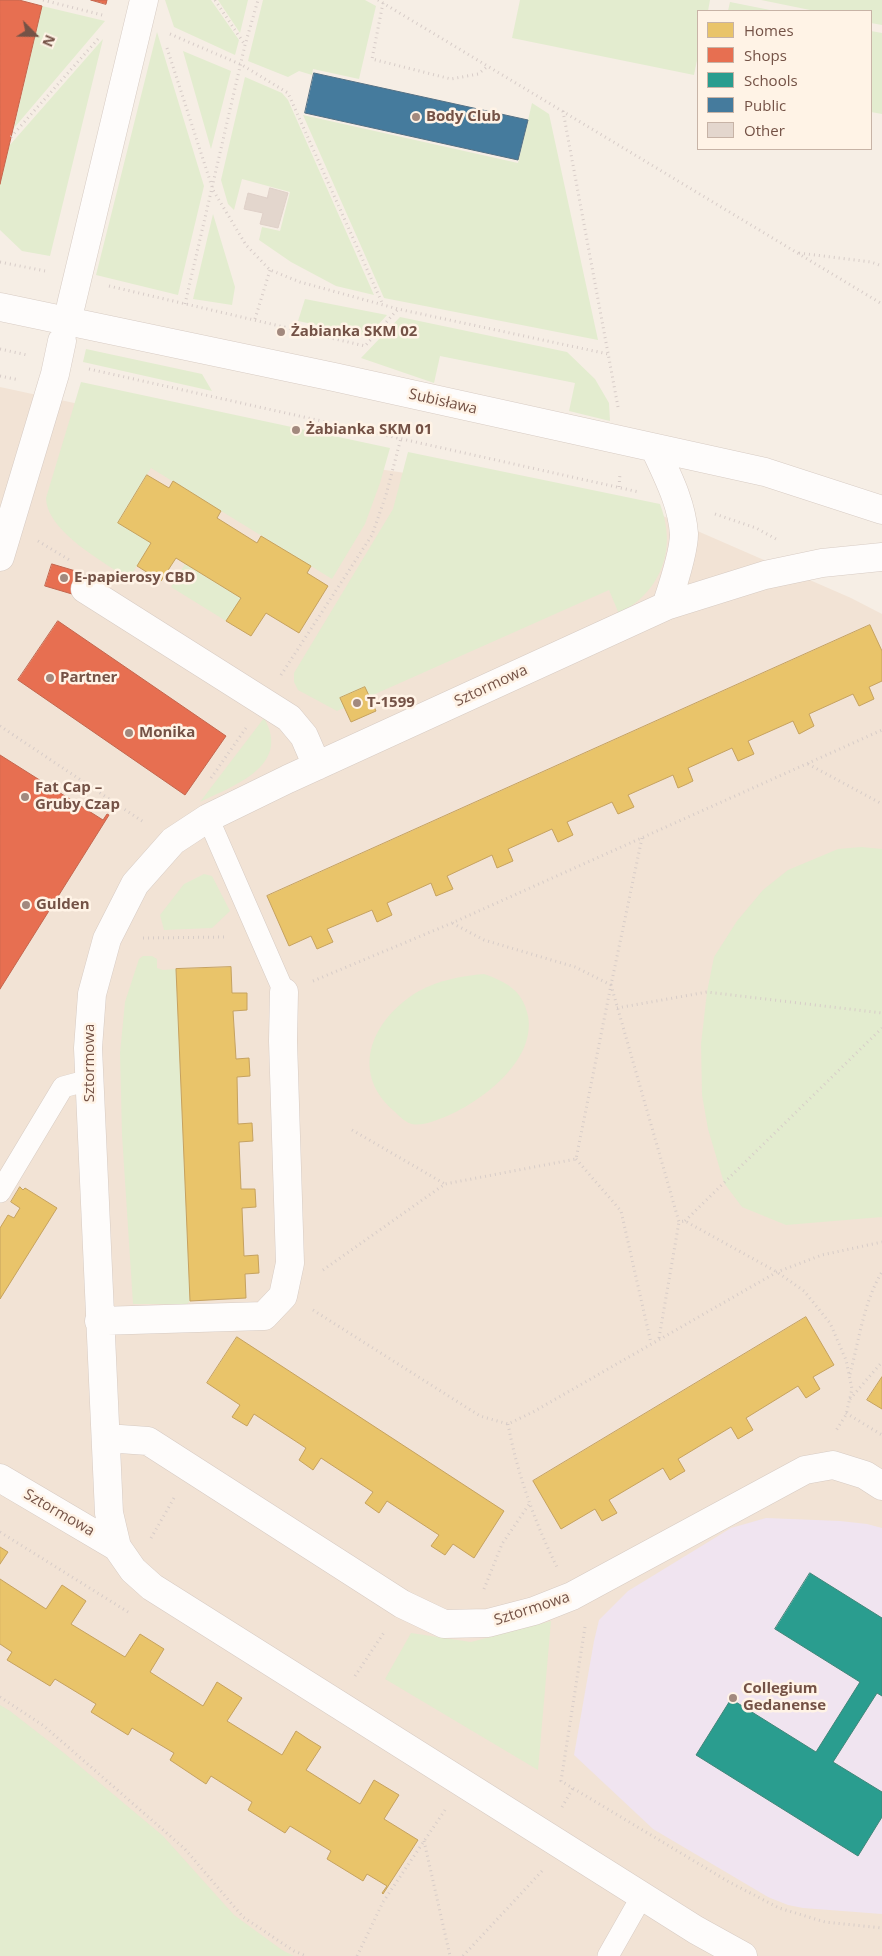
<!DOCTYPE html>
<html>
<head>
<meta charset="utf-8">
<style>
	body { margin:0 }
	#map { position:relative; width:882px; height:1956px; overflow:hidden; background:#f6eee5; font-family:"Open Sans",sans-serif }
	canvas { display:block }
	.legend { position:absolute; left:697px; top:10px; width:175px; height:140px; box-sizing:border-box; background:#fff3e6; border:1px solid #c7b3a6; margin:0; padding:6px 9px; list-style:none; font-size:15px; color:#745246 }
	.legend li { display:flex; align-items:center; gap:10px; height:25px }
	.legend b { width:25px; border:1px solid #c7b3a6 }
	.north { position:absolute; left:10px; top:10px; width:50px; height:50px; -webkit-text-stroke:4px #fff3e6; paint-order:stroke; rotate:113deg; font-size:14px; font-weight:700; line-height:20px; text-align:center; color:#745246 }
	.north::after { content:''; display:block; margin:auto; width:18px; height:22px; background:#745246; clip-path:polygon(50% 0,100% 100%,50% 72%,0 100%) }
</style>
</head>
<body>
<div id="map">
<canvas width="882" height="1956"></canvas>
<ul class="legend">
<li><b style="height:14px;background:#e9c46a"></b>Homes</li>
<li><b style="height:14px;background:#e76f51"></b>Shops</li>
<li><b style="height:14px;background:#2a9d8f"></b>Schools</li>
<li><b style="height:14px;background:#457b9d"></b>Public</li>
<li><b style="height:14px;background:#e3d6cd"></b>Other</li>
</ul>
<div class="north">N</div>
</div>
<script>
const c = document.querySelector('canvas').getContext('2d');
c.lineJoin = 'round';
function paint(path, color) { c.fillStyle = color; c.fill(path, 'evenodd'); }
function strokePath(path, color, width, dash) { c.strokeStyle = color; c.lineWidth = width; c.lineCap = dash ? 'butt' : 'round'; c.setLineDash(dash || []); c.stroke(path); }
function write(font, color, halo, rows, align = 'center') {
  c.font = font + ' "Open Sans",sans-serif'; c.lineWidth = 5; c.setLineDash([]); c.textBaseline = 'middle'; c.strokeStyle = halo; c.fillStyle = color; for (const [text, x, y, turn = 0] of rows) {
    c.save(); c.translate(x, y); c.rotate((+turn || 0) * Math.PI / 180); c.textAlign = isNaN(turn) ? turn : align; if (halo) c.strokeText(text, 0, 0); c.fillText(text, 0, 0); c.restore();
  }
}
const residential = new Path2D(`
	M 0,387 L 385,470 L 647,509 L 851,598 L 882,614 L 882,1956 L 0,1956 Z`);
const education = new Path2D(`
	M 766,1518 L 840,1521 L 867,1524 L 882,1528 L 882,1914 L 803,1908 L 788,1905 L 768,1897 L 653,1829 L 574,1755 L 594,1641 L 599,1620 L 628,1591 L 731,1528 Z`);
const green = new Path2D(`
	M 165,0 L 211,0 L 239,40 L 235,55 L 174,27 Z
	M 218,0 L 248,0 L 240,33 Z
	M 263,0 L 365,0 L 376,6 L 359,79 L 313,69 L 312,75 L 299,71 L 288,77 L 248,61 Z
	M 520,0 L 710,0 L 708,11 L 698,11 L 698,55 L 694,75 L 512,38 Z
	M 761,0 L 882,0 L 882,25 L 871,23 L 871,11 L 815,11 Z
	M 730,2 L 775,11 L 728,11 Z
	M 42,6 L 105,21 L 14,128 Z
	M 871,31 L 882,33 L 882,114 L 871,112 Z
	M 157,32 L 204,186 L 178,295 L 96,275 Z
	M 103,39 L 50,256 L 22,251 L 0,230 L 0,184 L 9,146 Z
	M 183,51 L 231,71 L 211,149 Z
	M 245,77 L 282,93 L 288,100 L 374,295 L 336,286 L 291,262 L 259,240 L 262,227 L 280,231 L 290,192 L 242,179 L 234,210 L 228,204 L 221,180 Z
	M 532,103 L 549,114 L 598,340 L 384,298 L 303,115 L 518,163 Z
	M 213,214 L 235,287 L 232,305 L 193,299 Z
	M 305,299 L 387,315 L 368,336 L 298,321 Z
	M 400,317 L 567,352 L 595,379 L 609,403 L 610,421 L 569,411 L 575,383 L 440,356 L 434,383 L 361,358 Z
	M 86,349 L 202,374 L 212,391 L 83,362 Z
	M 81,382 L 390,448 L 380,483 L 365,524 L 332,579 L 151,468 L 118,522 L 151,543 L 132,574 L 127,578 C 101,560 47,531 46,498 Z
	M 408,452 L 660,504 C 673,538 668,573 641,598 C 635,604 626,609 619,614 L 609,590 L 337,711 L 298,690 L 294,682 L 294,673 L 393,509 Z
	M 185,564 L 241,598 L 226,621 L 171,587 Z
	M 264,718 C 292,766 233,786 200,802 Z
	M 861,847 L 882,849 L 882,1217 L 786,1225 L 742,1207 L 724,1183 L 708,1129 L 702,1095 L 701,1044 L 707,992 L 714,957 L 737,921 L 763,890 L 788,870 L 838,849 Z
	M 204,874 L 212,876 L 230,911 L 212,928 L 164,930 L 160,915 L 184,884 Z
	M 143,956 L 152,956 L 157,959 L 157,968 L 163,970 L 176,969 L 190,1301 L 187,1304 L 133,1304 L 122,1135 L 120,1053 L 125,1002 L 139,959 Z
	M 484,974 C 507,982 523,991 528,1016 C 537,1064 472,1110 431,1122 C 424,1124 416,1126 409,1123 C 404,1121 398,1115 394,1111 C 348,1071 373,1018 419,991 C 439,980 462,976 484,974 Z
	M 551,1621 L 538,1770 L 385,1679 L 411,1633 L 471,1642 Z
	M 0,1705 L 10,1711 L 64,1753 L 163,1836 L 234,1915 L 282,1950 L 294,1956 L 0,1956 Z`);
const homes = new Path2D(`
	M 147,475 L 169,488 L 173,481 L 221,511 L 217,518 L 257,543 L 261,536 L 311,566 L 307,573 L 328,586 L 299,633 L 266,613 L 251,636 L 226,621 L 241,598 L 176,558 L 161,581 L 137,566 L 151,543 L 118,523 Z
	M 870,625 L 882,651 L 882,681 L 869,687 L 874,699 L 859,706 L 853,694 L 809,714 L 814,726 L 799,734 L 793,721 L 748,741 L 754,754 L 738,761 L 732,748 L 688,768 L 693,781 L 687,784 L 678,788 L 673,775 L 628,795 L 634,807 L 618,814 L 612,802 L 567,822 L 573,835 L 558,842 L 552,829 L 508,849 L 513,861 L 497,868 L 492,855 L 447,876 L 453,889 L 436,896 L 431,883 L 387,903 L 392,915 L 377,922 L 372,910 L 327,929 L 333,942 L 317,949 L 311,936 L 289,946 L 267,896 Z
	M 365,687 L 376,711 L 351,722 L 340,698 Z
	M 231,967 L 232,993 L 247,993 L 247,1010 L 233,1011 L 236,1059 L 249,1058 L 250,1076 L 237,1077 L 238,1124 L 252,1123 L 253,1141 L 239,1142 L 241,1189 L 255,1189 L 256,1207 L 242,1208 L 244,1256 L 258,1255 L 259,1273 L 245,1274 L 246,1298 L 190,1301 L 176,969 Z
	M 20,1187 L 23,1190 L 25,1188 L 57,1208 L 0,1299 L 0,1228 L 8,1215 L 14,1218 L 20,1208 L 11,1202 Z
	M 806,1317 L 834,1365 L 813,1377 L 820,1389 L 806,1398 L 798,1386 L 746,1418 L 753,1430 L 738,1439 L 731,1427 L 678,1459 L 685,1471 L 678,1475 L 670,1480 L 663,1468 L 609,1500 L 617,1513 L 602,1521 L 595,1509 L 561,1529 L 533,1481 Z
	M 237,1337 L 504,1511 L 474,1558 L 453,1544 L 445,1555 L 431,1546 L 439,1535 L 387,1501 L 379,1513 L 365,1503 L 373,1492 L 321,1458 L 313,1470 L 299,1460 L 306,1448 L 254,1414 L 247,1426 L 232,1417 L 240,1405 L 207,1383 Z
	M 882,1377 L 882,1409 L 867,1400 Z
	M 0,1547 L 8,1552 L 0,1564 Z
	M 0,1579 L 46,1609 L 62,1585 L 86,1601 L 71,1624 L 125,1657 L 140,1634 L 164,1649 L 150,1672 L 203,1706 L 217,1682 L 242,1698 L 227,1721 L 282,1755 L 296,1731 L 308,1739 L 321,1747 L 306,1770 L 360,1804 L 374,1780 L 399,1795 L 384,1819 L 418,1840 L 383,1894 L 382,1893 L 387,1886 L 367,1874 L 363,1881 L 327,1859 L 331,1851 L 290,1826 L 285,1833 L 248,1810 L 252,1802 L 211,1776 L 206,1784 L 170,1760 L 174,1753 L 132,1728 L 128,1735 L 91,1712 L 96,1704 L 55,1679 L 50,1686 L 7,1660 L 12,1652 L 0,1644 Z`);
const shops = new Path2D(`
	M 0,0 L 19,0 L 42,6 L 0,184 Z
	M 91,0 L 107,0 L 106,4 Z
	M 52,564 L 79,572 L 72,594 L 45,586 Z
	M 58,621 L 226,736 L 185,795 L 18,680 Z
	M 0,755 L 103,820 L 107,814 L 109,815 L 0,989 Z`);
const schools = new Path2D(`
	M 810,1573 L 882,1618 L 882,1696 L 877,1693 L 833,1762 L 882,1792 L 882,1817 L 858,1856 L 696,1755 L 731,1699 L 816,1752 L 860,1682 L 775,1629 Z`);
const public = new Path2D(`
	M 314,73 L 528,120 L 518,160 L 305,113 Z`);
const building = new Path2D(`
	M 270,188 L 288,193 L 278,228 L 260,224 L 263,213 L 244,209 L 248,193 L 267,198 Z`);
const path = new Path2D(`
	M 43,0 L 106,16
	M 215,0 L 245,45
	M 378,0 L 882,304
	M 383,3 L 372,59 L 451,79 L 478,74 L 488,66
	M 170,34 L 242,65 L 288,93 L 383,305
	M 167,48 L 213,190 L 246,245 L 270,270 L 300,282 L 398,309 L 608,354
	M 563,111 L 618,407
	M 11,137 L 99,38
	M 799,253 L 871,262 L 882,266
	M 0,262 L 45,271
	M 109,286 L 365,346 L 398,309
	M 185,304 L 245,45 L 258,0
	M 255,319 L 270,270
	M 0,349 L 27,355
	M 89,369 L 639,492
	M 0,376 L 19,380
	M 619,487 L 620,473
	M 715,514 L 756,528 L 776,539
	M 38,541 L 71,561
	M 281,675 L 372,535 L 386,495 L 401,438
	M 0,726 L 145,823
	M 808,764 L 882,804
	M 211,778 L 246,728
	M 642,838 L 611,985 L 679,1222 L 685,1221 L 777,1272 L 804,1291 L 830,1323 L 846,1360 L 852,1389 L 846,1415 L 835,1432
	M 143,938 L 227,937
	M 313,981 L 452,923 L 882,730
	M 617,1008 L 707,992 L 882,1013
	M 352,1130 L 445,1184
	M 576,1159 L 621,1211 L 651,1343
	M 685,1221 L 882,1028
	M 323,1270 L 445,1184 L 576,1159 L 611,985 L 575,967 L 484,940 L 452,923
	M 313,1310 L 480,1416 L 508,1424 L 533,1412 L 777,1272 L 822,1255 L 882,1242
	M 659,1338 L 679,1222
	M 850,1374 C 859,1340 864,1301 882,1272
	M 850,1399 L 882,1362
	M 846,1413 L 882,1435
	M 508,1424 C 517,1473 535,1523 557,1567
	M 0,1532 L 128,1612
	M 151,1538 L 174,1498
	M 484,1589 L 502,1544 L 530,1503
	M 585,1627 L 561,1781 L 729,1882 L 779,1908 L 825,1922 L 882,1928
	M 355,1676 L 385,1631
	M 0,1697 L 44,1726 L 185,1849 L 243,1917 L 294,1951 L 306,1956
	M 562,1807 L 573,1788
	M 424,1841 L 450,1956
	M 357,1956 L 383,1902 L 445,1810
	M 463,1956 L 542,1871`);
const lane = new Path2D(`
	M 208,818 L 284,992
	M 0,1192 L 63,1087 L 89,1080
	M 608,1956 L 642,1896`);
const street = new Path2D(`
	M 71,305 L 144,0
	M 0,307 L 334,377 L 765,472 L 882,510
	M 655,449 C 668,477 682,504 684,534 C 684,553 672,588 666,606
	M 0,557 L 55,374 L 62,341
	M 85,589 L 289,718 L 304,736 L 317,766
	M 99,1321 L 264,1316 L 283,1296 L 290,1263 L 283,1041 L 284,992
	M 106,1438 L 148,1441 L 402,1604 L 444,1624 L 488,1623 L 534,1611 L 572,1596 L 805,1470 L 833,1465 L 865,1475 L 882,1486
	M 0,1478 L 117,1547
	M 743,1956 L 696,1930 L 152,1587 L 133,1570 L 117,1547 L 109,1513 L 88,1048 L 92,994 L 107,939 L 135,884 L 173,841 L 208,818 L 288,779 L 666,606 L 765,575 L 822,563 L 882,557`);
const markers = [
	[416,117,5,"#a2897e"],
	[281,332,5,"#a2897e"],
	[296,430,5,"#a2897e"],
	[64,578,5,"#a2897e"],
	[50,678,5,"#a2897e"],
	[357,703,5,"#a2897e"],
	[129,733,5,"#a2897e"],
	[25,797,5,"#a2897e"],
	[26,905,5,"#a2897e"],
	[733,1698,5,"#a2897e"]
];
const poiNames = [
	["Body Club",426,117],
	["Żabianka SKM 02",291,332],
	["Żabianka SKM 01",306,430],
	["E-papierosy CBD",74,578],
	["Partner",60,678],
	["T-1599",367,703],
	["Monika",139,733],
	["Fat Cap –",35,788],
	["Gruby Czap",35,805],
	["Gulden",36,905],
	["Collegium",743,1689],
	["Gedanense",743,1706]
];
const streetNames = [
	["Subisława",443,402,13],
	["Sztormowa",491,686,-25],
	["Sztormowa",90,1063,-90],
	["Sztormowa",59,1513,30],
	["Sztormowa",532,1609,-18]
];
paint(residential, '#f2e3d5');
paint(education, '#f0e4f0');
paint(green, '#e3eccf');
paint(homes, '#e9c46a');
strokePath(homes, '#c6a25f', 1);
paint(shops, '#e76f51');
strokePath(shops, '#c4664e', 1);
paint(schools, '#2a9d8f');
strokePath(schools, '#408679', 1);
paint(public, '#457b9d');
strokePath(public, '#536f83', 1);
paint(building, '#e3d6cd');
strokePath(building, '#dfd0c8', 1);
strokePath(lane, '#d7cbc3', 22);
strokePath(street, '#d7cbc3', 29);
strokePath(path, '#d7ccc8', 3, [1, 4]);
strokePath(lane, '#fefcfb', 21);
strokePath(street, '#fefcfb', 28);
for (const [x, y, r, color] of markers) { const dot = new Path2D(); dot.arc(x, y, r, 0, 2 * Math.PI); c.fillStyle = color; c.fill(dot); strokePath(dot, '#fff3e6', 2); }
write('bold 15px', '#745246', '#fff3e6', poiNames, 'left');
write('15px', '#745246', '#fff3e6', streetNames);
</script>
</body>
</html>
